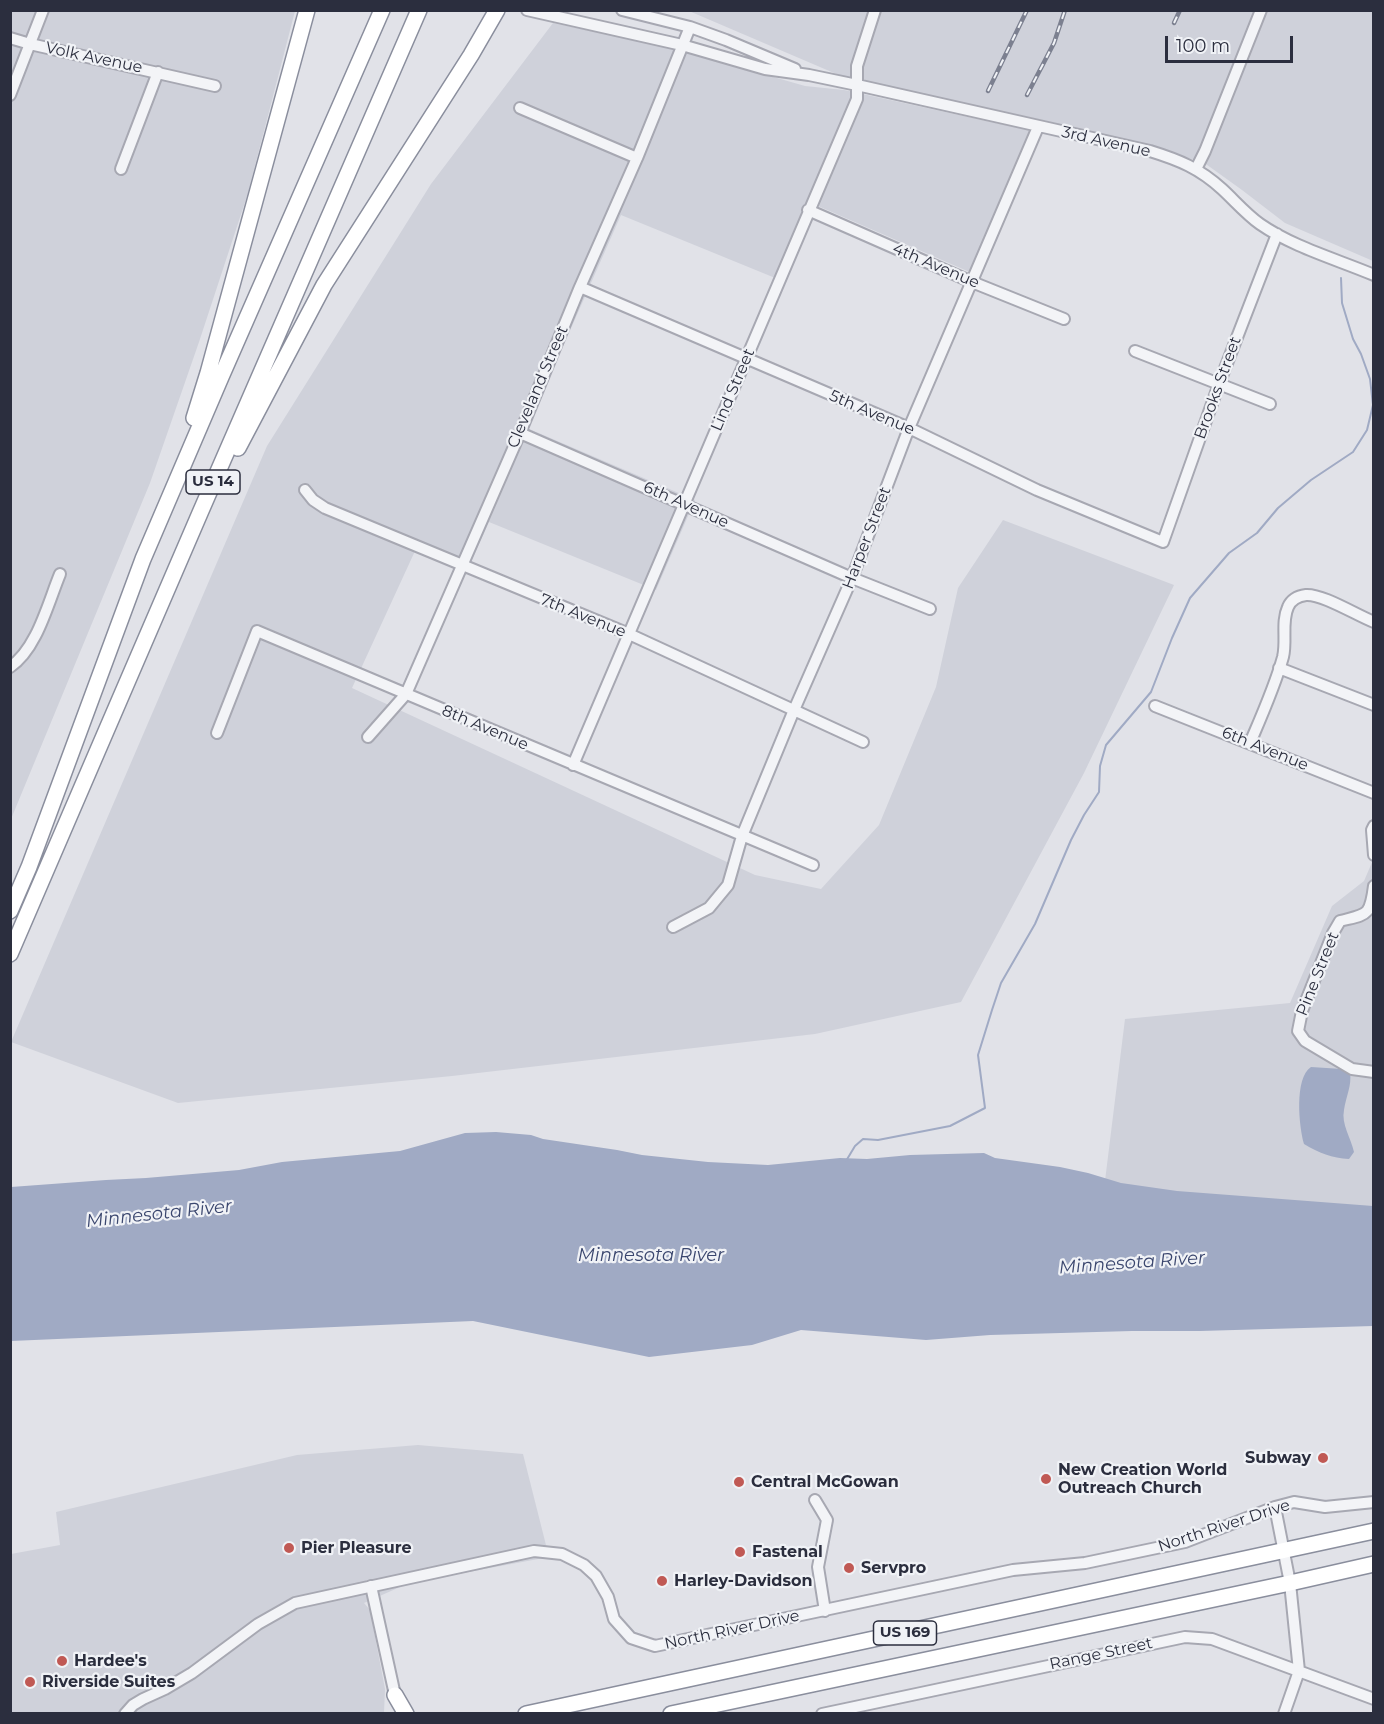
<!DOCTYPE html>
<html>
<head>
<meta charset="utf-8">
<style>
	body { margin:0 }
	#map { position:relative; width:1384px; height:1724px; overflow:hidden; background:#e1e2e8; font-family:Montserrat,sans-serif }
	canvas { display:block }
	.frame { position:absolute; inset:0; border:12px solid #2b2e3e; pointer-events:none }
	.scale { position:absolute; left:1165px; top:36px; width:128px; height:27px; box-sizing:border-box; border:3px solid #2b2e3e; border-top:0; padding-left:8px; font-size:18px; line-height:21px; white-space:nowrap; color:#2b2e3e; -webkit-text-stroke:4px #f0f2f6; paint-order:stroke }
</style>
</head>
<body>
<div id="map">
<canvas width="1384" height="1724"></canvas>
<div class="frame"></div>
<div class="scale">100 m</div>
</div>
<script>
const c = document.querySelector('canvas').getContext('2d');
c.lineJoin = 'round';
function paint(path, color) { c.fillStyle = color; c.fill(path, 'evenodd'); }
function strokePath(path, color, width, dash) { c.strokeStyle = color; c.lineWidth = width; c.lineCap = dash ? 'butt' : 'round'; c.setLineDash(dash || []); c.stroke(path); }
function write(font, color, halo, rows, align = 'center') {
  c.font = font + ' Montserrat,sans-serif'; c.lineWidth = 4.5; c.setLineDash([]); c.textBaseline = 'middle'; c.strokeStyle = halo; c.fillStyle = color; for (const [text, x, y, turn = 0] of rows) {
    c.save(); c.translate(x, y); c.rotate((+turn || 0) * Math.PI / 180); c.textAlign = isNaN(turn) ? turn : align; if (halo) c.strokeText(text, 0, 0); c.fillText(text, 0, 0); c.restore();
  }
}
const built = new Path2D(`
	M 11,11 L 295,11 L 248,193 L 199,342 L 150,483 L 11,819 Z
	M 689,11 L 1373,11 L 1373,261 L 1285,223 L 1242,190 L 1203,162 L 1047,121 L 841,76 Z
	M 553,23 L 672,48 L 805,86 L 844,90 L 1042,133 L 981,277 L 818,206 L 785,282 L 621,215 L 527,428 L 695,500 L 656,590 L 489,522 L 466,573 L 415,551 L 352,688 L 755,875 L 821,889 L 879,825 L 936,687 L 958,588 L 1003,520 L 1174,585 L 1084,773 L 961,1002 L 815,1034 L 452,1076 L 178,1103 L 11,1042 L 267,446 L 431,184 Z
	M 1373,860 L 1373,1244 L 1103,1197 L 1125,1019 L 1290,1003 L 1332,906 L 1364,881 Z
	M 418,1445 L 523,1454 L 549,1557 L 409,1583 L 364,1603 L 370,1610 L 385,1689 L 384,1713 L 11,1714 L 11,1554 L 60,1545 L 56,1512 L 297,1455 Z`);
const water = new Path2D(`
	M 1311,1067 L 1342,1069 L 1350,1072 C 1352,1086 1346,1096 1344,1110 C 1341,1124 1351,1138 1354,1152 L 1349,1159 C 1332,1158 1319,1153 1304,1144 C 1299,1127 1294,1078 1311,1067 Z
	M 496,1132 L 531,1135 L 543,1139 L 617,1150 L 642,1155 L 708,1162 L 768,1165 L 840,1158 L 867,1159 L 910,1155 L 984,1153 L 995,1158 L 1060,1167 L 1088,1173 L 1121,1183 L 1177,1191 L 1373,1206 L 1373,1326 L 1200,1331 L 1132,1331 L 990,1335 L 926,1340 L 801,1330 L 752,1345 L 649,1357 L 473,1321 L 11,1341 L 11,1187 L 106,1180 L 146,1178 L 239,1170 L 282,1162 L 400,1151 L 465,1133 Z`);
const stream = new Path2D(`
	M 846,1161 L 855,1146 L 863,1139 L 878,1140 L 950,1126 L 985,1108 L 978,1055 L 992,1010 L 1001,983 L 1035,924 L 1071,840 L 1084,815 L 1099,792 L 1100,766 L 1106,745 L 1151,692 L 1172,638 L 1190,598 L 1229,553 L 1257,533 L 1278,508 L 1311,480 L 1353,452 L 1367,430 L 1373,405 L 1370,379 L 1361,354 L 1353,339 L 1342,303 L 1341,278`);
const minor = new Path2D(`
	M 527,10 L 682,45 L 765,69 L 809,75 L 857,85 L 1150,151 C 1179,160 1199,168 1222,189 C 1235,201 1246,214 1260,224 C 1293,247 1336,259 1374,275
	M 622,10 L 690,27 L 726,40 L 795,69
	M 10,38 L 30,44 L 215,86
	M 10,95 L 43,10
	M 520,108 L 637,158
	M 121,169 L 158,72
	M 1196,169 L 1205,151 L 1261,10
	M 808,210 L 972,282 L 1064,319
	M 580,287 L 909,428 L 1037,490 L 1163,542 L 1219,384 L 1277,234
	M 1135,351 L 1270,404
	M 520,433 L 852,578 L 930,609
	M 305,490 L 313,500 L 325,508 L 629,634 L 863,742
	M 10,667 C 37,649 48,603 60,574
	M 1279,668 L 1374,705
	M 1155,706 L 1374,793
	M 217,733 L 257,631 L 813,865
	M 368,737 L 406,694 L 520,433 L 580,287 L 637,158 L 690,27
	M 1250,743 C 1262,715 1275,686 1283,657 C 1287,641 1281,622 1288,607 C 1291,600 1298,596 1306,595 C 1323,594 1356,615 1374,622
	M 573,765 L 857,99 L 857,66 L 875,10
	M 1374,826 L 1372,830 L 1374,855
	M 1374,886 C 1370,917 1367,914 1340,921 L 1333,933 L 1302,1011 L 1298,1031 L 1305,1041 L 1352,1069 L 1374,1072
	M 673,927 L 709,908 L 728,885 L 742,836 L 794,710 L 852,578 L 909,428 L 1038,127
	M 815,1500 L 827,1520 L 818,1567 L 825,1611
	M 1275,1507 L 1290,1583 L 1299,1671 L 1284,1714
	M 371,1586 L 395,1695
	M 125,1714 L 133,1705 L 143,1699 L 165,1689 L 192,1673 L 258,1624 L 295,1603 L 534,1551 L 562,1554 L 584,1565 L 596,1576 L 608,1597 L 614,1619 L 631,1638 L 655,1646 L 1013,1570 L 1085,1563 L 1185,1542 L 1275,1507 L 1294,1502 L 1325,1507 L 1374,1502
	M 822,1714 L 1185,1637 L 1212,1639 L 1374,1699`);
const highway = new Path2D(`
	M 194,418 L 208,373 L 307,10
	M 238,448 L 324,285 L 471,55 L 497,10
	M 10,911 L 29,867 L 143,559 L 221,377 L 382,10
	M 10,954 L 200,513 L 419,10
	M 395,1695 L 406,1714
	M 526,1714 L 1374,1531
	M 671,1714 L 1290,1583 L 1374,1564`);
const rail = new Path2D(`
	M 1174,23 L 1180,10
	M 988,91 L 1027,10
	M 1027,95 L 1054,43 L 1065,10`);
const markers = [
	[1323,1458,6,"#c05954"],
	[1046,1479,6,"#c05954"],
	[739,1482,6,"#c05954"],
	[289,1548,6,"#c05954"],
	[740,1552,6,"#c05954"],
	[849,1568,6,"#c05954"],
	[662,1581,6,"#c05954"],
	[62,1661,6,"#c05954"],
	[30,1682,6,"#c05954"]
];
const shields = [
	[213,482,54],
	[905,1633,63]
];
const shieldNames = [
	["US 14",213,482],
	["US 169",905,1633]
];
const streetNames = [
	["Volk Avenue",94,58,12],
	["3rd Avenue",1106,142,13],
	["4th Avenue",936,266,23],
	["Cleveland Street",538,387,-67],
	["Brooks Street",1218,388,-70],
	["Lind Street",733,390,-67],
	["5th Avenue",872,413,23],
	["6th Avenue",686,505,24],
	["Harper Street",867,538,-69],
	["7th Avenue",583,616,22],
	["8th Avenue",485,728,23],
	["6th Avenue",1265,749,22],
	["Pine Street",1318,974,-68],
	["North River Drive",1224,1526,-18],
	["North River Drive",732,1630,-12],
	["Range Street",1101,1654,-12]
];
const poiNames = [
	["Subway",1311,1458,"right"],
	["New Creation World",1058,1470],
	["Outreach Church",1058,1488],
	["Central McGowan",751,1482],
	["Pier Pleasure",301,1548],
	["Fastenal",752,1552],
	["Servpro",861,1568],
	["Harley-Davidson",674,1581],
	["Hardee's",74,1661],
	["Riverside Suites",42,1682]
];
const waterNames = [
	["Minnesota River",159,1214,-6],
	["Minnesota River",651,1256],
	["Minnesota River",1132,1263,-4]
];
paint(built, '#cfd1da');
paint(water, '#a0aac4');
strokePath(stream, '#a0aac4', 2);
strokePath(minor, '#a7a8b2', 14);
strokePath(highway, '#8a8e9d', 18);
strokePath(minor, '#f3f4f7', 10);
strokePath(highway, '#fff', 15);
strokePath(rail, '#7c8090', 4.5);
strokePath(rail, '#f0f2f6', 2, [7]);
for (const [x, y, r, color] of markers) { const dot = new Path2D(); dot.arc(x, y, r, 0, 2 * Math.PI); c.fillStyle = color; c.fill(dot); strokePath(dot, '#f0f2f6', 2); }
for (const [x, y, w] of shields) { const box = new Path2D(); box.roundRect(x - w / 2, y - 12, w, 24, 4.5); c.fillStyle = '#f0f2f6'; c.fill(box); strokePath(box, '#2b2e3e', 1.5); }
write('bold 15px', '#2b2e3e', null, shieldNames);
write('16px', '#2b2e3e', '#f0f2f6', streetNames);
write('bold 16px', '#2b2e3e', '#f0f2f6', poiNames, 'left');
write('italic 18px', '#3a466e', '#f0f2f6', waterNames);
</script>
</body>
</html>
